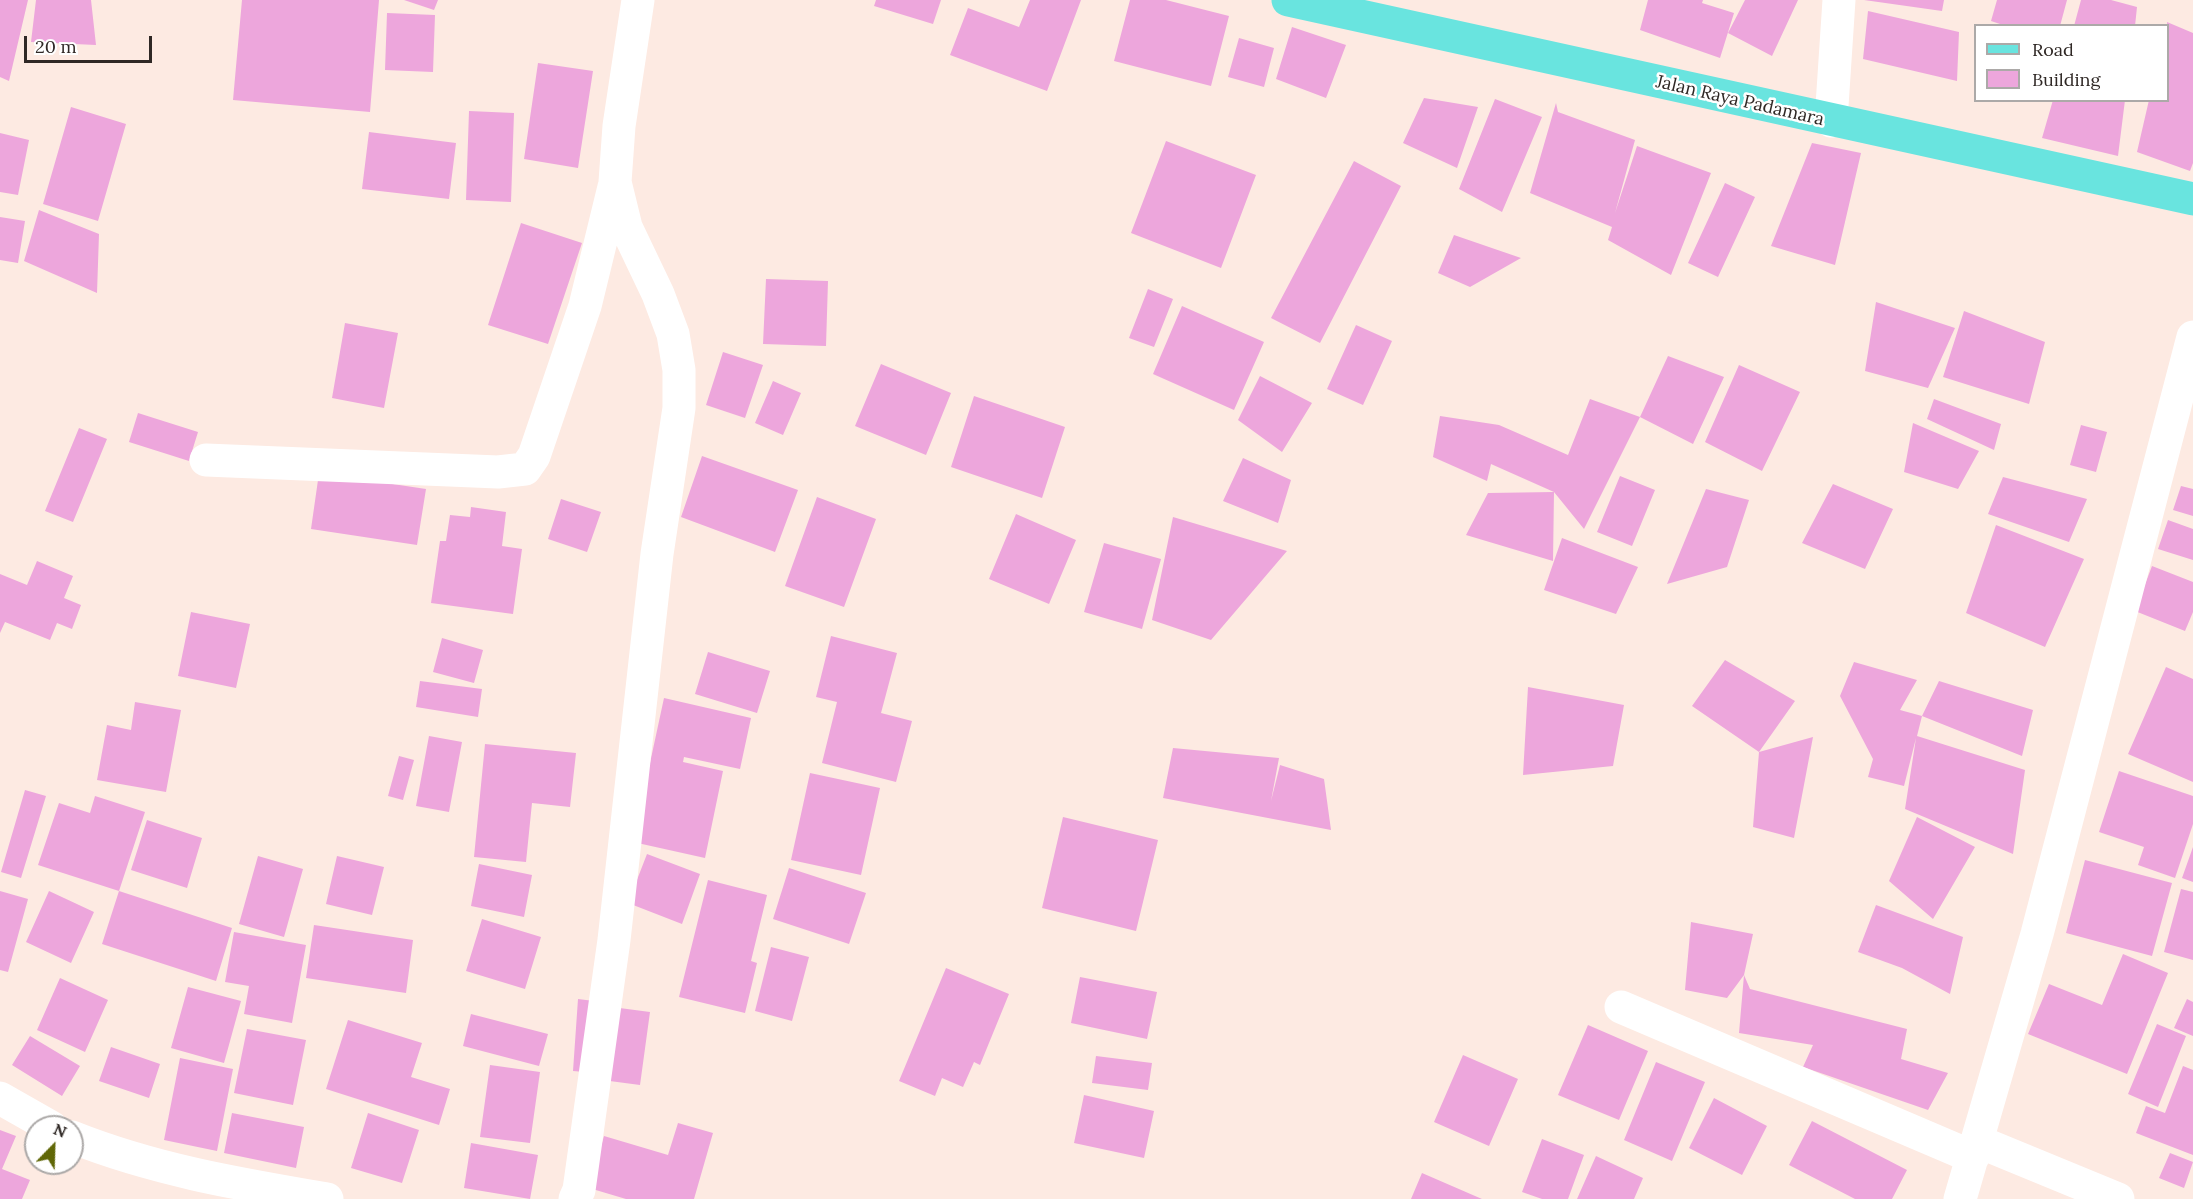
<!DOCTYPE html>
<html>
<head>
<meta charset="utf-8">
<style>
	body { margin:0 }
	#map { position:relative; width:2193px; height:1199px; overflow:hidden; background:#fdeae2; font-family:Lora,serif }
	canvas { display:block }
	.legend { position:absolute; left:1974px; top:24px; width:195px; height:78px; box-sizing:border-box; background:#fff; border:2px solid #aca9a8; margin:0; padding:8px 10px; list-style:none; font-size:18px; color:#2f2825 }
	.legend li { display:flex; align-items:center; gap:12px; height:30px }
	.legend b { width:30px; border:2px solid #aca9a8 }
	.north { position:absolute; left:24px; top:1115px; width:60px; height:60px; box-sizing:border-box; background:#fff; border:2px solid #aca9a8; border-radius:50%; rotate:23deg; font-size:16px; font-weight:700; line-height:24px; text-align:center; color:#2f2825 }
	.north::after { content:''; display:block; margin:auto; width:21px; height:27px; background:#606707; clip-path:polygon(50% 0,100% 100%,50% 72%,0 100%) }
	.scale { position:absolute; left:24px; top:36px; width:128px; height:27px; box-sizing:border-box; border:3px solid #2f2825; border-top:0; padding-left:8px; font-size:18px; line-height:21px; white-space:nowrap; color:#2f2825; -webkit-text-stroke:4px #fff; paint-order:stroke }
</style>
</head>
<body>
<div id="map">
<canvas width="2193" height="1199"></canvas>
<ul class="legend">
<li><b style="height:8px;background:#69e4df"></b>Road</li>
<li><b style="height:16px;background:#eda6dc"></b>Building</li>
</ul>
<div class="north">N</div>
<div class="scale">20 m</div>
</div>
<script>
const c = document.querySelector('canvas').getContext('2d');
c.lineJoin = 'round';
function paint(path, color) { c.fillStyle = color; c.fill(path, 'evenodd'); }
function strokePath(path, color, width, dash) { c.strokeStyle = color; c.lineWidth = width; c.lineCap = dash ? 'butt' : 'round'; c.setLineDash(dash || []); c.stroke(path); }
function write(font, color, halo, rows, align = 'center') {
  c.font = font + ' Lora,serif'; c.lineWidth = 5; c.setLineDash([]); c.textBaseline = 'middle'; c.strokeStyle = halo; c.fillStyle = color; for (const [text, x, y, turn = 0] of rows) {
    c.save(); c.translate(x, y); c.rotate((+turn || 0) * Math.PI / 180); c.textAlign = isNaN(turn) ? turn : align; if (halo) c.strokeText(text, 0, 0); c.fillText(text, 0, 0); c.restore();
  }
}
const building = new Path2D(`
	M 0,0 L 28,0 L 9,81 L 0,77 Z
	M 36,0 L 91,0 L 96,45 L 31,42 Z
	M 242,0 L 379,0 L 370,112 L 233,100 Z
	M 404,0 L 438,0 L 434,10 Z
	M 876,0 L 941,0 L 933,24 L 874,6 Z
	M 1030,0 L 1081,0 L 1047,91 L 950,55 L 968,8 L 1019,27 Z
	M 1130,0 L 1166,0 L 1229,16 L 1211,86 L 1114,61 Z
	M 1648,0 L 1703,0 L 1702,3 L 1734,13 L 1720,58 L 1640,30 Z
	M 1745,0 L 1798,0 L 1772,56 L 1728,33 Z
	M 1864,0 L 1944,0 L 1942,11 Z
	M 1997,0 L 2067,0 L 2060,26 L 2006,26 L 1991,21 Z
	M 2081,0 L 2111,0 L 2137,7 L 2135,26 L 2074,26 Z
	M 1868,11 L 1959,32 L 1957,81 L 1863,59 Z
	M 387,13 L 435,15 L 433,72 L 385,70 Z
	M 2167,22 L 2193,33 L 2193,163 L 2190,171 L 2137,152 L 2149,100 L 2168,100 Z
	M 1292,27 L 1346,45 L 1326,98 L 1276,79 Z
	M 1239,38 L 1274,48 L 1264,87 L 1228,77 Z
	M 538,63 L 593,71 L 578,168 L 524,159 Z
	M 1424,98 L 1478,107 L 1457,168 L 1403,143 Z
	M 1495,99 L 1542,117 L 1502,212 L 1459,189 Z
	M 2053,100 L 2125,100 L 2118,156 L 2042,138 Z
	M 1556,103 L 1558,112 L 1635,140 L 1615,213 L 1637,146 L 1711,173 L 1671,275 L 1608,240 L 1612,227 L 1530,193 Z
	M 71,107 L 126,124 L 98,221 L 43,204 Z
	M 469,111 L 514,113 L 511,202 L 466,200 Z
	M 369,132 L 456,143 L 449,199 L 362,189 Z
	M 0,133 L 29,140 L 18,195 L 0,192 Z
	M 1166,141 L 1256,175 L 1221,268 L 1131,233 Z
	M 1812,143 L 1861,153 L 1835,265 L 1771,246 Z
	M 1354,161 L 1401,186 L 1320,343 L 1271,318 Z
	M 1725,183 L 1755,197 L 1718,277 L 1688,263 Z
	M 39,210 L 99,234 L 97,293 L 24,261 Z
	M 0,217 L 25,221 L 18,263 L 0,260 Z
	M 521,223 L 582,243 L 548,344 L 488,325 Z
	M 1454,235 L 1521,258 L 1470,287 L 1438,273 Z
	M 766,279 L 828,281 L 826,346 L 763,344 Z
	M 1148,289 L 1173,299 L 1154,347 L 1129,338 Z
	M 1876,302 L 1955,328 L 1928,388 L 1865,371 Z
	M 1182,306 L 1264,342 L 1234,410 L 1153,374 Z
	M 1964,311 L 2045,342 L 2029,404 L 1943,377 Z
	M 345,323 L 398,333 L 384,408 L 332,398 Z
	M 1356,325 L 1392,341 L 1363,405 L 1327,389 Z
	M 723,352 L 763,365 L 745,418 L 706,405 Z
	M 1668,356 L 1724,377 L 1693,444 L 1640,417 Z
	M 881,364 L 951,393 L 926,455 L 855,426 Z
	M 1739,365 L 1800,392 L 1762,471 L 1705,442 Z
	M 1260,376 L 1312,403 L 1282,452 L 1238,420 Z
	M 773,381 L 801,393 L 783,435 L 755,423 Z
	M 974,396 L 1065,427 L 1042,498 L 951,467 Z
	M 1590,399 L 1640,417 L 1584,529 L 1554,492 L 1491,464 L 1487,481 L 1433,457 L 1440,416 L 1499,425 L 1568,455 Z
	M 1934,399 L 2001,424 L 1994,450 L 1927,419 Z
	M 138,413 L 198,432 L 189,461 L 129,442 Z
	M 1913,423 L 1979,451 L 1958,489 L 1904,472 Z
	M 2081,425 L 2107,432 L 2096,472 L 2070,465 Z
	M 79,428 L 107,439 L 73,522 L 45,511 Z
	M 702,456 L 798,490 L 775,552 L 681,517 Z
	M 1243,458 L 1291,480 L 1278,523 L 1223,501 Z
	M 319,473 L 426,489 L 417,545 L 311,529 Z
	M 1620,476 L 1655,490 L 1632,546 L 1597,532 Z
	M 2003,477 L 2087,499 L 2069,542 L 1988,514 Z
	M 1833,484 L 1893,509 L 1865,569 L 1802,543 Z
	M 2181,486 L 2193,489 L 2193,516 L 2173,510 Z
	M 1706,489 L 1749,500 L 1727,567 L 1667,584 Z
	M 1554,492 L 1553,561 L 1466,535 L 1488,493 Z
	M 817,497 L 876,519 L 844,607 L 785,586 Z
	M 561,499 L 601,512 L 587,552 L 548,539 Z
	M 471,507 L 506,512 L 502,546 L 522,549 L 513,614 L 431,603 L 440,541 L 446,541 L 450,515 L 470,517 Z
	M 1016,514 L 1076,540 L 1049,604 L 989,579 Z
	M 1173,517 L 1287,551 L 1211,640 L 1152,620 Z
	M 2168,520 L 2193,529 L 2193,560 L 2158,549 Z
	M 1996,525 L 2084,559 L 2045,647 L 1966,613 Z
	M 1562,538 L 1638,567 L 1616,614 L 1544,590 Z
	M 1104,543 L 1161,559 L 1142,629 L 1084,612 Z
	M 37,561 L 73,576 L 64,598 L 81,605 L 72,629 L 57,623 L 50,640 L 5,622 L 0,633 L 0,574 L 27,585 Z
	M 2152,566 L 2193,582 L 2193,612 L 2185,631 L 2135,611 Z
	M 191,612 L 250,624 L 236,688 L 178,676 Z
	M 831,636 L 897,653 L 881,713 L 912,721 L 896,782 L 822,763 L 837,702 L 816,697 Z
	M 442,638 L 483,650 L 474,683 L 433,672 Z
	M 708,652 L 770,671 L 757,713 L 695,694 Z
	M 1725,660 L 1795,701 L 1759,752 L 1813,737 L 1794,838 L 1753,827 L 1759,752 L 1692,706 Z
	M 1854,662 L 1917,680 L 1900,710 L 1922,716 L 1917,736 L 2025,770 L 2013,854 L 1905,809 L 1916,738 L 1904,786 L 1868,777 L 1873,759 L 1840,696 Z
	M 2166,667 L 2193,679 L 2193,782 L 2128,754 Z
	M 420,681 L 482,689 L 478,717 L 416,707 Z
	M 1939,681 L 2033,710 L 2022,756 L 1922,716 Z
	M 1528,687 L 1624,705 L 1613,766 L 1523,775 Z
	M 664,698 L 751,718 L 740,769 L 684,757 L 683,762 L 723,771 L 705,858 L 633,842 Z
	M 135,702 L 181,710 L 166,792 L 97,780 L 107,725 L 131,730 Z
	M 429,736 L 462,742 L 449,812 L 416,806 Z
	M 485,744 L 576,753 L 570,807 L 532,803 L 526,862 L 474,857 Z
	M 1173,748 L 1279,758 L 1271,801 L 1280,765 L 1324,779 L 1331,830 L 1163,798 Z
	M 399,756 L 414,760 L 403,800 L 388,796 Z
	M 2119,771 L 2193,796 L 2193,824 L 2175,878 L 2138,865 L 2144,847 L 2099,832 Z
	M 810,773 L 880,788 L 861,875 L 791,860 Z
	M 25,790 L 46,796 L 21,878 L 1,872 Z
	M 95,796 L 145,812 L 119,891 L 38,865 L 59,803 L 90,813 Z
	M 1063,817 L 1158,840 L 1136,931 L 1042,908 Z
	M 1917,817 L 1975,847 L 1933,919 L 1889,881 Z
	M 147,820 L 202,838 L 187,888 L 131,870 Z
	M 2193,847 L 2193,882 L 2182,878 Z
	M 647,854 L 700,874 L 682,924 L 628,903 Z
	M 258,856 L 303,869 L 284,937 L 239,924 Z
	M 337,856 L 384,867 L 372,915 L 326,904 Z
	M 2085,860 L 2172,883 L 2152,956 L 2066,933 Z
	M 479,864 L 532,875 L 524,917 L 471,906 Z
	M 789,868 L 866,893 L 849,944 L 773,919 Z
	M 708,880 L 767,895 L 751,961 L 757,963 L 745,1013 L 679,997 Z
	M 2181,889 L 2193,892 L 2193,960 L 2164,952 Z
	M 0,891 L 28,899 L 8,972 L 0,970 Z
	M 49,891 L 94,912 L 71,963 L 26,942 Z
	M 119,891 L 232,928 L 216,981 L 102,944 Z
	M 1876,905 L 1963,937 L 1950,994 L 1902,968 L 1858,952 Z
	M 482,919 L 541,937 L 525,989 L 466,971 Z
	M 1691,922 L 1753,934 L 1744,975 L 1727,998 L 1685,990 Z
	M 314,925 L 413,940 L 406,993 L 306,978 Z
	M 234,932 L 306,945 L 292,1023 L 244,1014 L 249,986 L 225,982 Z
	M 771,947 L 809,957 L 792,1021 L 755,1011 Z
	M 2123,954 L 2168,973 L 2127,1074 L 2028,1034 L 2049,984 L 2102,1005 Z
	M 946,968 L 1009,994 L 980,1065 L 974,1062 L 963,1087 L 942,1078 L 935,1096 L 899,1081 Z
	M 1744,975 L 1750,989 L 1907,1029 L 1901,1059 L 1948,1073 L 1928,1110 L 1803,1067 L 1813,1045 L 1739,1033 Z
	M 1080,977 L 1157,992 L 1147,1039 L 1071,1023 Z
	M 60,978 L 108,1000 L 85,1052 L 37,1030 Z
	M 188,987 L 241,1001 L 224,1063 L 171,1048 Z
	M 578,999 L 602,1002 L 596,1073 L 573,1071 Z
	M 2187,999 L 2193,1002 L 2193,1036 L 2174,1028 Z
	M 612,1007 L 650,1012 L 640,1085 L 602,1080 Z
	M 471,1014 L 548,1034 L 539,1066 L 463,1046 Z
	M 348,1020 L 422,1043 L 411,1077 L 450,1089 L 439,1125 L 326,1089 Z
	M 2157,1024 L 2186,1036 L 2158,1107 L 2128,1094 Z
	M 1588,1025 L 1648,1051 L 1619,1120 L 1558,1095 Z
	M 247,1029 L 306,1040 L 293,1105 L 234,1093 Z
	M 30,1036 L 80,1066 L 62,1096 L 12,1065 Z
	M 111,1047 L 160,1064 L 149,1098 L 99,1081 Z
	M 1463,1055 L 1518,1079 L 1489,1146 L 1434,1122 Z
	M 1096,1056 L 1152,1063 L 1148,1090 L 1092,1083 Z
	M 180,1058 L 233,1069 L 217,1151 L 164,1140 Z
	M 1656,1062 L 1705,1082 L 1672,1161 L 1624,1140 Z
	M 490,1065 L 540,1072 L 530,1143 L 480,1137 Z
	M 2183,1066 L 2193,1070 L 2193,1155 L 2136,1133 L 2146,1106 L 2165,1113 Z
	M 1084,1095 L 1154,1111 L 1144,1158 L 1074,1143 Z
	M 1714,1098 L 1767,1126 L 1742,1175 L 1689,1148 Z
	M 232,1113 L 304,1127 L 296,1168 L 224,1153 Z
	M 368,1113 L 419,1130 L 402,1183 L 351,1168 Z
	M 1812,1121 L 1907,1170 L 1892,1199 L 1855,1199 L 1789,1165 Z
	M 678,1123 L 713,1133 L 694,1199 L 626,1199 L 589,1188 L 604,1136 L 668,1155 Z
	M 0,1130 L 16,1136 L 2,1169 L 30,1180 L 22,1199 L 0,1199 Z
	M 1542,1139 L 1584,1155 L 1568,1199 L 1542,1199 L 1522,1192 Z
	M 471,1143 L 538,1155 L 530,1199 L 464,1188 Z
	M 2170,1153 L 2193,1162 L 2184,1188 L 2159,1178 Z
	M 1596,1156 L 1643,1178 L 1634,1199 L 1577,1199 Z
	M 1422,1173 L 1482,1199 L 1411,1199 Z`);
const minor = new Path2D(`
	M 1831,121 L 1839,0
	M 206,460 L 498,472 L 525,469 L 534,456 L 585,306 L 614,187
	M 1621,1007 L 1973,1157
	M 0,1098 L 51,1127
	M 72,1137 C 155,1170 239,1184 327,1199
	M 1977,1141 L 2118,1199
	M 575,1199 L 579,1190 L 614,940 L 657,554 L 679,408 L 679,370 L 673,334 L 658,294 L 626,227 L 615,182 L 619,126 L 638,0
	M 1960,1199 L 2037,934 L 2193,337`);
const major = new Path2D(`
	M 1288,0 L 2193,199`);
const streetNames = [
	["Jalan Raya Padamara",1740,101,13]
];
paint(building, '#eda6dc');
strokePath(minor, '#fff', 33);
strokePath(major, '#69e4df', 33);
write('18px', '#2f2825', '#fff', streetNames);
</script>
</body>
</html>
